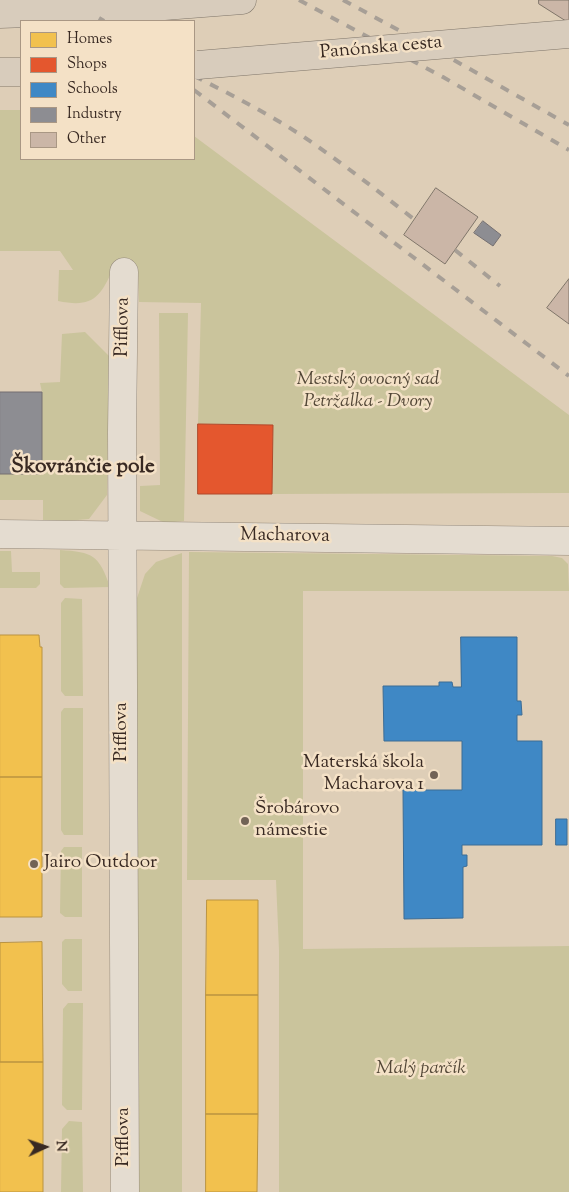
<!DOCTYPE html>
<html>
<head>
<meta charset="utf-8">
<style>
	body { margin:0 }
	#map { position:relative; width:569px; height:1192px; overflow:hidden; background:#deceb7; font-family:"Sorts Mill Goudy",serif }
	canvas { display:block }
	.legend { position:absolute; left:20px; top:20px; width:175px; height:140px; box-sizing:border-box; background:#f4e1c6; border:1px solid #a99784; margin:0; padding:6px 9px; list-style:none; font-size:15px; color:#382922 }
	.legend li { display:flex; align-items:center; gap:10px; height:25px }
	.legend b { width:25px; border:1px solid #a99784 }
	.north { position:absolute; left:20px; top:1122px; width:50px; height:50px; -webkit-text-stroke:4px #f4e1c6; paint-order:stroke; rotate:87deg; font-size:14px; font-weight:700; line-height:20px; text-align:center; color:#382922 }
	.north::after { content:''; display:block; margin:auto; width:18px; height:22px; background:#382922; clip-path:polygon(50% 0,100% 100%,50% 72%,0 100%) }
</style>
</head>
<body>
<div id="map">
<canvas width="569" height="1192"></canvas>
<ul class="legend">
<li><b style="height:14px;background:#f2c14e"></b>Homes</li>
<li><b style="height:14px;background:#e4572e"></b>Shops</li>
<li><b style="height:14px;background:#3f88c5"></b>Schools</li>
<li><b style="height:14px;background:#8d8d92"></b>Industry</li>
<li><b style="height:14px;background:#cbb6a7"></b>Other</li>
</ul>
<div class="north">N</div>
</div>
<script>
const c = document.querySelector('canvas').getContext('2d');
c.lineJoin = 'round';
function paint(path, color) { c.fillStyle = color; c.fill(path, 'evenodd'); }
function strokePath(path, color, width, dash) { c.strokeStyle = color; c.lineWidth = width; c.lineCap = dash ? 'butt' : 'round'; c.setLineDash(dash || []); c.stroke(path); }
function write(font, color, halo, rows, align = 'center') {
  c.font = font + ' "Sorts Mill Goudy",serif'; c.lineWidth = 5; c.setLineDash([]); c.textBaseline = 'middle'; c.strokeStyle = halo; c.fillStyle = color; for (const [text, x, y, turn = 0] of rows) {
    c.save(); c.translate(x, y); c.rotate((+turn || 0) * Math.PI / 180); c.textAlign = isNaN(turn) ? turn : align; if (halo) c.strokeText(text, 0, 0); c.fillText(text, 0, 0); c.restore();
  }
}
const green = new Path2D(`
	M 0,110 L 21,110 L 21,159 L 194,159 L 194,136 L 569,415 L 569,493 L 272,494 L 273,425 L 198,424 L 201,303 L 139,302 L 138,268 L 113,269 C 100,298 92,308 58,301 L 59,270 L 73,270 L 60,251 L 0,251 Z
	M 159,313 L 188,313 L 184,521 L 165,523 L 140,511 L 140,486 L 160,485 Z
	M 85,332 L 109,356 L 107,495 L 89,519 L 43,523 L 43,500 L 0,500 L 0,474 L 42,474 L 42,392 L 40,383 L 60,382 L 62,334 Z
	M 60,550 C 93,552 99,555 110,587 L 64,588 L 60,584 Z
	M 0,551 L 11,551 L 12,572 L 40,572 L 40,584 L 36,588 L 0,588 Z
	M 189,552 L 552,556 L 562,558 L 568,564 L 569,591 L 303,591 L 303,949 L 569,946 L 569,1192 L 279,1192 L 279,950 L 276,880 L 187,880 Z
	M 182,553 L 182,1192 L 135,1192 L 132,613 L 145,574 L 156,562 Z
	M 65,598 L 82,599 L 83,696 L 65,696 L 61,691 L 61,603 Z
	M 64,708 L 83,708 L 83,835 L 64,835 L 61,830 L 61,712 Z
	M 64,847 L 82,847 L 82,917 L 65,917 L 60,913 L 61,851 Z
	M 65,939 L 82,939 L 82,991 L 68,991 L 62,984 L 62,942 Z
	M 68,1003 L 83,1003 L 82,1110 L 67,1110 L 62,1105 L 63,1009 Z
	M 69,1121 L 82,1122 L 83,1192 L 61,1192 L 62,1129 Z`);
const homes = new Path2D(`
	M 0,635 L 39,635 L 40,647 L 42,647 L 42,777 L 0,777 Z
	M 0,777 L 42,777 L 42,917 L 0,917 Z
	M 207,900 L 258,900 L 258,995 L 206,995 Z
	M 42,942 L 43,1062 L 0,1062 L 0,943 Z
	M 206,995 L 258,995 L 258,1114 L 206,1114 Z
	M 0,1062 L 43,1062 L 43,1192 L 0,1192 Z
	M 206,1114 L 258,1114 L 257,1192 L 206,1192 Z`);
const shops = new Path2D(`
	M 198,424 L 273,425 L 272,494 L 198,494 Z`);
const schools = new Path2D(`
	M 461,637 L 517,637 L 517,701 L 521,701 L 522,715 L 517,715 L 517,741 L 542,741 L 542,845 L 462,845 L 462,855 L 467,855 L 467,866 L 463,867 L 463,918 L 404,919 L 403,790 L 462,790 L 462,741 L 384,741 L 383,686 L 439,686 L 439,682 L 452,682 L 453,687 L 461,687 Z
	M 556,819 L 567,819 L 567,845 L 556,845 Z`);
const industry = new Path2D(`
	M 483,221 L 501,235 L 493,246 L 474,233 Z
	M 0,392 L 42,392 L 42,474 L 0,474 Z`);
const building = new Path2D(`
	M 539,0 L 569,0 L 569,23 L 539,4 Z
	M 436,188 L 478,217 L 445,264 L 404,235 Z
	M 569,279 L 569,324 L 547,308 Z`);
const minor = new Path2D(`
	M 124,272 L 122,432 L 125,1192
	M 0,534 L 569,541`);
const major = new Path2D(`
	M 0,14 L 112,10 L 242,0
	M 0,72 L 21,72`);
const rail = new Path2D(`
	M 299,0 L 443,77 L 569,150
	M 343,0 L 452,59 L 569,125
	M 99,18 L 104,21
	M 194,76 C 232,95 269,114 304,137 C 342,163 378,191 415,220
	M 194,90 L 569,376
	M 455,250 L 500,286`);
const majorBridge = new Path2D(`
	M 198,65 L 569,34`);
const markers = [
	[434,775,5,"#726356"],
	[245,821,5,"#726356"],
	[34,864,5,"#726356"]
];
const streetNames = [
	["Panónska cesta",381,49,-5],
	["Pifflova",124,327,-89],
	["Macharova",285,537,1],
	["Pifflova",123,732,-90],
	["Pifflova",125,1137,-90]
];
const parkNames = [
	["Mestský ovocný sad",368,381],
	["Petržalka - Dvory",368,403],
	["Malý parčík",421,1070]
];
const poiNames = [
	["Materská škola",424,764,"right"],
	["Macharova 1",424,786,"right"],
	["Šrobárovo",255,810],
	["námestie",255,832],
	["Jairo Outdoor",44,864]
];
const quarterNames = [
	["Škovránčie pole",83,468]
];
paint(green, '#cac49c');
paint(homes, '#f2c14e');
strokePath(homes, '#ba9341', 1);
paint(shops, '#e4572e');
strokePath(shops, '#b0492a', 1);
paint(schools, '#3f88c5');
strokePath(schools, '#3d6c94', 1);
paint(industry, '#8d8d92');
strokePath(industry, '#746f70', 1);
paint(building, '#cbb6a7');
strokePath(building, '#7f7569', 1);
strokePath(minor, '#968b7d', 29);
strokePath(major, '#7f7569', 29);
strokePath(minor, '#e4dcd0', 28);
strokePath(major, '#d8ccbc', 28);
strokePath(rail, '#a79f96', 4, [9, 9]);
strokePath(majorBridge, '#7f7569', 29, []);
strokePath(majorBridge, '#d8ccbc', 28);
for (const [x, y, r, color] of markers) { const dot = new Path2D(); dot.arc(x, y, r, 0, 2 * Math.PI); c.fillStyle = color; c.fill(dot); strokePath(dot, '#f4e1c6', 2); }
write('19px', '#382922', '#f4e1c6', streetNames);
write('italic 19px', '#524636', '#f4e1c6', parkNames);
write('19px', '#382922', '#f4e1c6', poiNames, 'left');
write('bold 21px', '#382922', '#f4e1c6', quarterNames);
</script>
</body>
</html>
